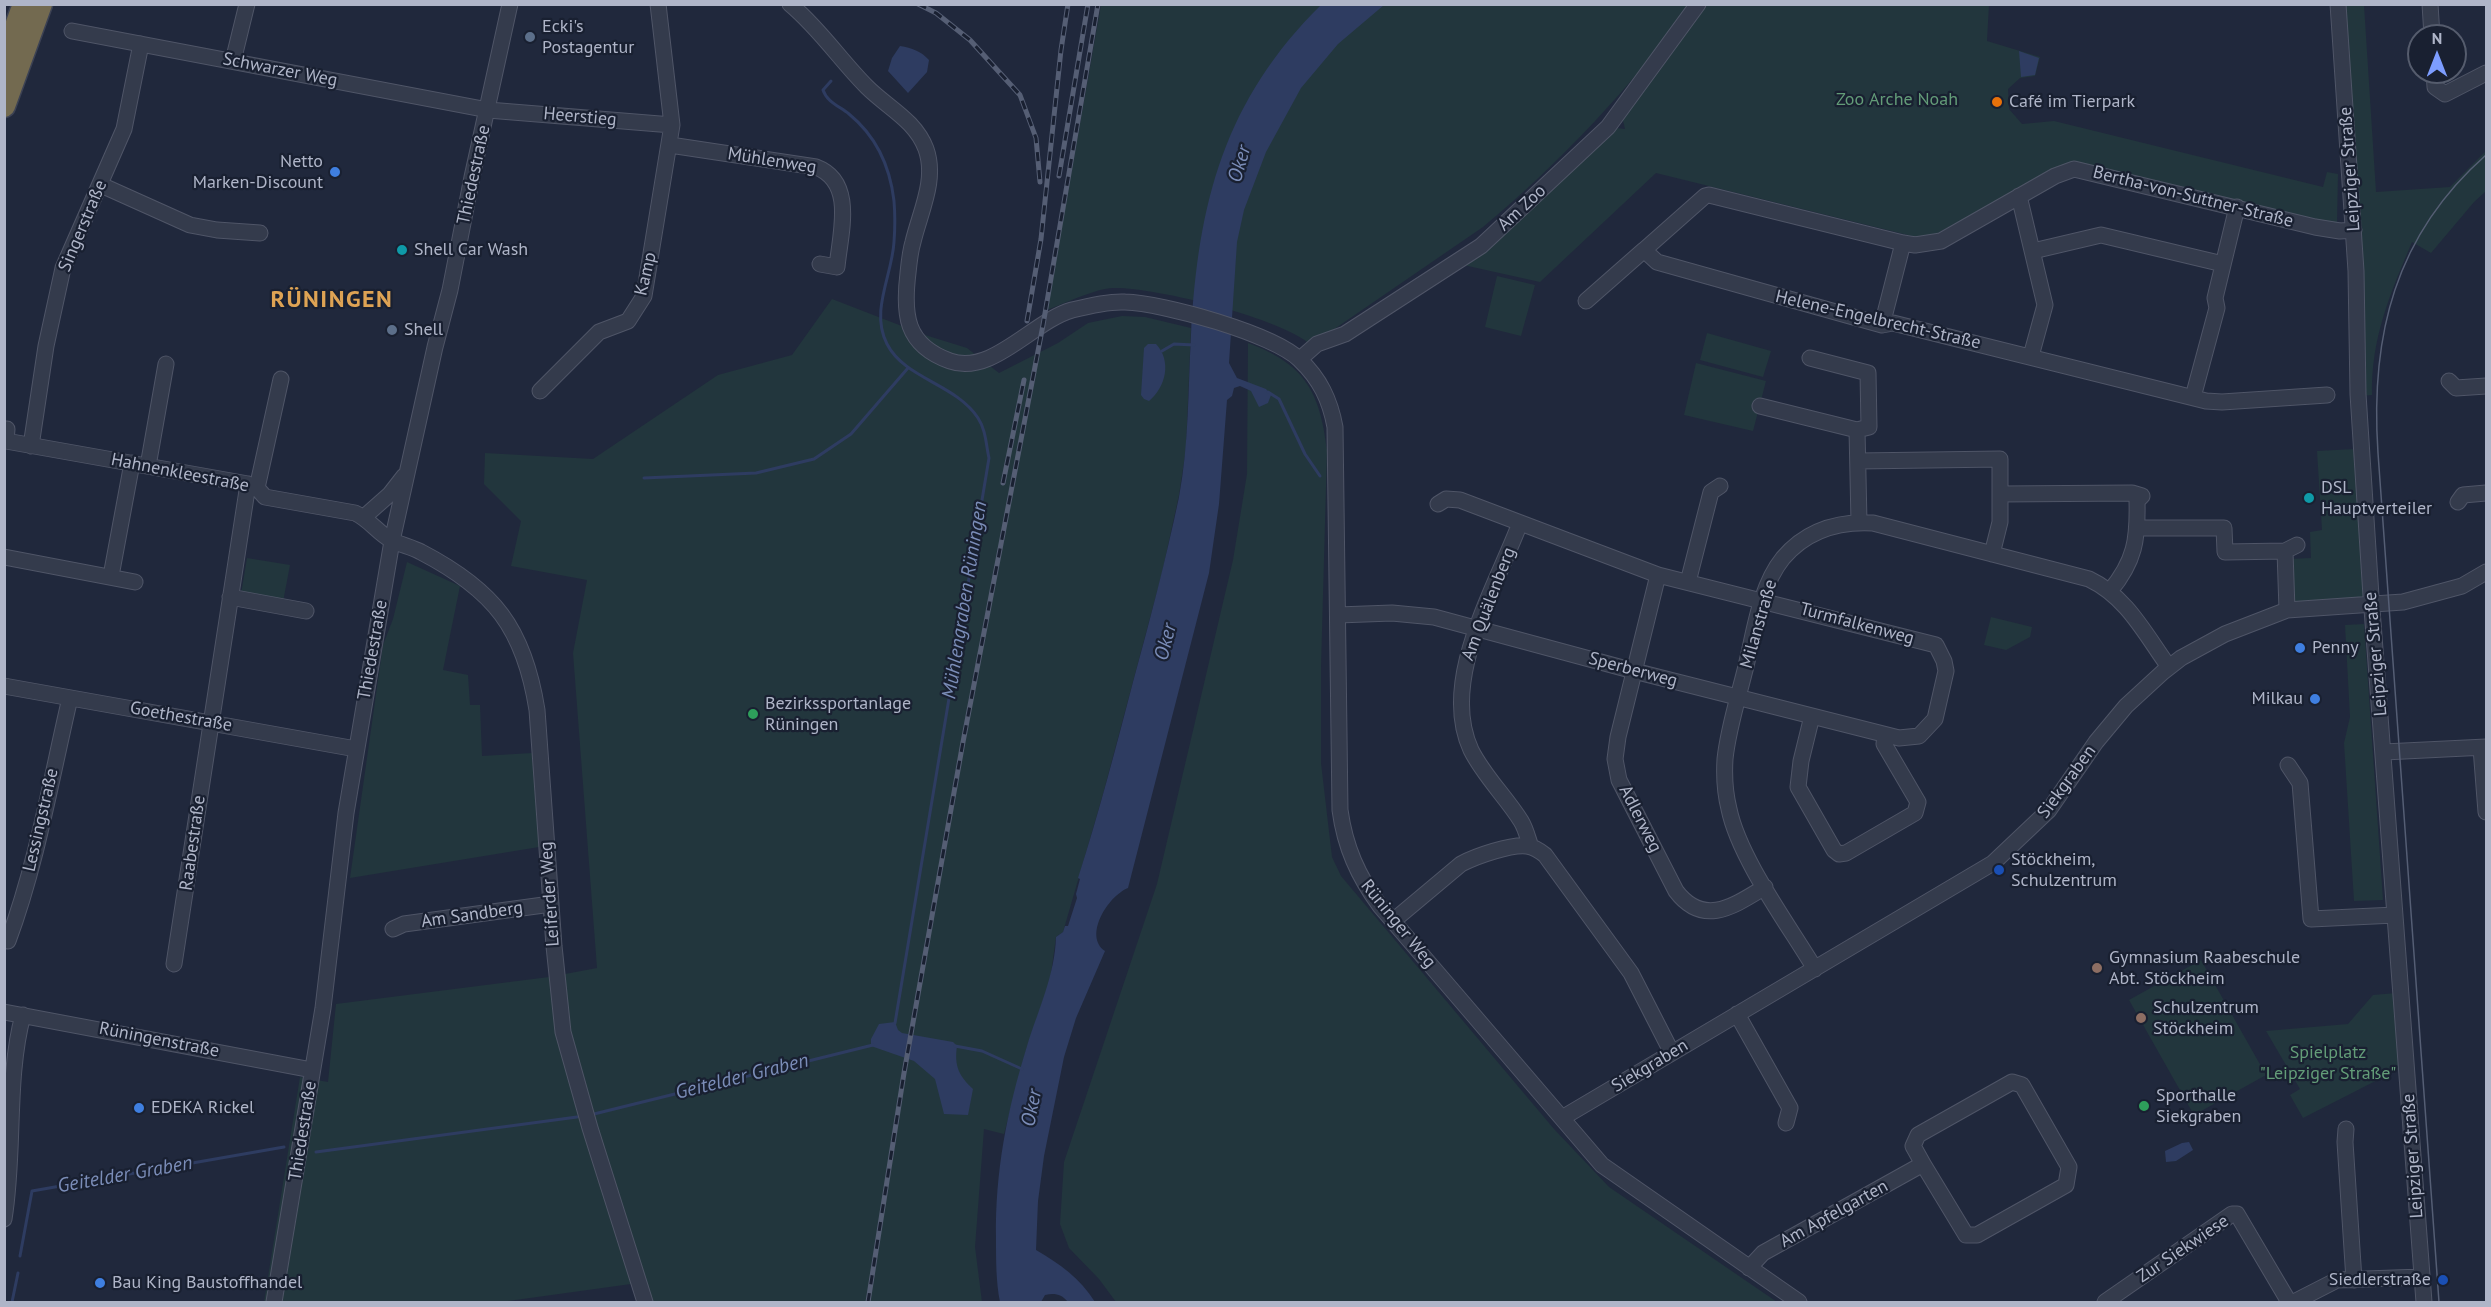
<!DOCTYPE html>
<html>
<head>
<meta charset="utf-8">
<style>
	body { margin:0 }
	#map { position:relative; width:2491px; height:1307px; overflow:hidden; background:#20283c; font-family:"PT Sans",sans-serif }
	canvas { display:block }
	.frame { position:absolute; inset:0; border:6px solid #afb5c8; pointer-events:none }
	.north { position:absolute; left:2407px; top:24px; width:60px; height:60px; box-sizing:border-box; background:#192031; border:2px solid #555c6d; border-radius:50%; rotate:0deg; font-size:16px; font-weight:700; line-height:24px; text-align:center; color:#afb5c8 }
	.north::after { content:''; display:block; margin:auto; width:21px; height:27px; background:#7d9dff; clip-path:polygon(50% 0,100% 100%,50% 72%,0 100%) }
</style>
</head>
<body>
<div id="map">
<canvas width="2491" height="1307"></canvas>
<div class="frame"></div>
<div class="north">N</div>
</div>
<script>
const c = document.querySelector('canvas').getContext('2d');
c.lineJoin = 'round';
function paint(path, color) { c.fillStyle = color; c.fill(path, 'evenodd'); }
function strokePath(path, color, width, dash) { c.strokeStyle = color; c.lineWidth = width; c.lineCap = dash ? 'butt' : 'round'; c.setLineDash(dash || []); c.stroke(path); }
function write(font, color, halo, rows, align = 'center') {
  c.font = font + ' "PT Sans",sans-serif'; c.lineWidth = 4.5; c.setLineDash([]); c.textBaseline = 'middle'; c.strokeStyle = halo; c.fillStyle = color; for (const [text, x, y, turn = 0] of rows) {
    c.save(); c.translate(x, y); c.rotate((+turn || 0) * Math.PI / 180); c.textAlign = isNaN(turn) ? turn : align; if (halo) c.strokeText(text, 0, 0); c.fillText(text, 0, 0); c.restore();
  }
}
const green = new Path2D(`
	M 1101,5 L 1691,5 C 1631,87 1561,162 1483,227 L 1311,345 C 1282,318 1154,287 1113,288 C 1097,288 1063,304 1047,310 Z
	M 1706,5 L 1989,5 L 1987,41 L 2040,57 L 2035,76 L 2020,78 L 2008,89 L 2009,109 L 2022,124 L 2054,121 L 2323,187 L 2327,172 L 2338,174 L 2337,224 L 2062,167 L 1932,236 L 1920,238 L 1656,173 L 1540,282 L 1459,264 L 1616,128 L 1625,129 L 1622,116 Z
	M 2341,5 L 2364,5 L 2376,192 L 2450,187 L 2486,151 L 2486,191 L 2474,202 L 2431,253 L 2412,242 C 2390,294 2371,338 2372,395 L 2359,396 Z
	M 1497,276 L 1535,285 L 1521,336 L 1485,327 Z
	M 832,299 L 925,335 L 967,348 L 999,373 L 1058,343 L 1088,323 L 1122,316 L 1145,317 L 1191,328 L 1186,449 L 1179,495 L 1162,573 L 1103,794 L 1063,932 L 1056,937 L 1050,981 L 1027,1047 L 1004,1134 L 984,1129 L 975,1247 L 982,1302 L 637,1302 L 631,1284 L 501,1302 L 264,1302 L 300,1077 L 328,1082 L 336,1004 L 549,977 L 597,968 L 573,653 L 587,580 L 511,566 L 521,521 L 484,484 L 485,453 L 593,459 L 718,375 L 792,355 Z
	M 1707,333 L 1771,351 L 1763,377 L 1700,360 Z
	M 1248,343 C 1305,364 1320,392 1327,450 L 1321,667 L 1321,763 L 1332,857 L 1341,876 L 1554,1129 L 1609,1187 L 1777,1302 L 1116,1302 L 1099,1279 L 1069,1248 L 1060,1224 L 1064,1162 L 1157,884 L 1233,560 L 1247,474 Z
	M 1696,363 L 1766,381 L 1753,431 L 1684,415 Z
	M 2355,449 L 2367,600 L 2292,606 L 2289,559 L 2311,558 L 2310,532 L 2322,530 L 2317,451 Z
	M 247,558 L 290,565 L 283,602 L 241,594 Z
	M 407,562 L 460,586 L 443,670 L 468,675 L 470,705 L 480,705 L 482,756 L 532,753 L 539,847 L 350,878 L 383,645 L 393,619 Z
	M 1991,617 L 2032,627 L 2030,637 L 2006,650 L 1984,645 Z
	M 2364,624 L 2383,900 L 2354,901 L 2344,743 L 2350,717 L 2345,625 Z
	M 2201,960 L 2266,1075 L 2194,1115 L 2129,1000 Z
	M 2396,993 L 2401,1068 L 2303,1118 L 2290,1095 L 2300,1089 L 2266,1031 L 2348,1024 L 2373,995 Z`);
const water = new Path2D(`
	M 1322,4 L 1384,5 L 1338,44 L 1301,88 L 1266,152 L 1244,210 L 1237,242 L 1229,363 L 1237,378 L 1266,389 L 1271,395 L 1268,403 L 1259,407 L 1251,391 L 1240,386 L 1234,388 L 1232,396 L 1227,400 L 1219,504 L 1209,573 L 1128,888 C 1108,896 1083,936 1105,951 L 1076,1018 L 1064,1057 L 1044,1156 L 1038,1201 L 1036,1250 C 1060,1264 1080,1278 1095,1302 L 1068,1302 C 1061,1294 1055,1293 1045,1295 L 1041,1302 L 1000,1302 C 996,1282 996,1260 996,1239 C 995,1171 1007,1111 1027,1046 C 1038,1010 1055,975 1056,937 L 1063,932 L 1065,926 L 1068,926 L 1077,898 L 1076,894 L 1080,879 L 1078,878 C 1099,813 1116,747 1133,682 C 1150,620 1166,559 1179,497 C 1189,444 1188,389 1191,335 C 1198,203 1224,100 1322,4 Z
	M 900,46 C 912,48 921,51 929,60 L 927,72 L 908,93 L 888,71 L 892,58 Z
	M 2019,51 L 2039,58 L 2035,75 L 2021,77 Z
	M 1148,344 L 1156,344 C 1172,361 1166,387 1149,401 L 1144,399 L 1141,395 L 1144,348 Z
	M 895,1022 L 898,1030 L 902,1033 L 953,1042 L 957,1046 C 954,1066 959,1076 973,1089 L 968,1115 L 944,1114 L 935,1079 L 914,1061 L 871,1046 L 871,1039 L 879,1024 Z
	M 2189,1142 L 2193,1150 L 2176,1161 L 2166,1162 L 2165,1151 L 2182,1143 Z`);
const stream = new Path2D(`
	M 831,81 L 823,90 C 827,102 839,106 849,114 C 876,136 890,166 894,201 C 895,213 895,229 894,242 C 892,276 870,311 887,344 C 905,379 956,384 978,418 C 986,430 986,445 989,458 L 895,1023
	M 1162,351 L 1174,344 L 1194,345
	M 1268,392 L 1279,399 L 1305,454 L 1320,476
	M 644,478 L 756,473 L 814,459 L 851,434 L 908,368
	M 955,1046 L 982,1051 L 1022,1069
	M 594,1114 L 873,1045
	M 316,1152 L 577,1117
	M 20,1256 L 32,1191 L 284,1147
	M 12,1302 L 18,1273`);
const minor = new Path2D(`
	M 790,4 C 820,29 840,60 867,87 C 888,108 915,120 926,149 C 937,180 920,212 913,242 C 910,252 909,263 908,273 C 903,314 905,345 950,361 C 992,376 1033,321 1072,310 C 1088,306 1109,301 1125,302 C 1163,303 1274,334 1300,360 C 1320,379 1330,400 1335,427 L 1340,810 C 1345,847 1358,876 1380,906 L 1602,1165 L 1799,1302
	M 2338,4 L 2356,271 L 2358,394 L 2371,596 L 2424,1302
	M 2430,4 L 2432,36
	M 72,31 L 488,110 L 672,125
	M 233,61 L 247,4
	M 2434,72 L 2435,87 L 2445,94 L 2486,73
	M 670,145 L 816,167 C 856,182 840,234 837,267 L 820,264
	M 101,185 L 190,225 L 217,230 L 260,233
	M 2019,196 L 2045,305 L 2031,356
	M 1644,250 L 1705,196 L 1709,195 L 1903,243 L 1915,245 L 1941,241 L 2055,176 L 2074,169 L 2315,227 L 2340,231 L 2354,230
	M 2033,251 L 2101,235 L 2223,264
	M 1586,301 L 1644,250 L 1657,262 L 1882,325 L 1893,323 L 2206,401 L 2222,402 L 2327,395
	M 1882,325 L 1903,243
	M 1810,358 L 1868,373 L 1869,427 L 1857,430 L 1859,522
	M 1300,359 L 1317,344 L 1345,334 L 1481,246 L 1608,127 L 1698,4
	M 2449,381 L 2456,388 L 2486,386
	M 540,391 L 599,332 L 628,321 L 644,296 L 672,125 L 658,4
	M 2193,397 L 2217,308 L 2215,298 L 2237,207
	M 1760,406 L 1857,430
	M 4,429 L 7,429 L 6,441 L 248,484 L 257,488 L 265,497 L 355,513 C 369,519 378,533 391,540 C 401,545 412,547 421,552 C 494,590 524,628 537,710 L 554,946 L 563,1032 L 590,1128 L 645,1302
	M 31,446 L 46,346 L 63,268 L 124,129 L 141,44
	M 1858,461 L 2000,459 L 2000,522 L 1992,554
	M 148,466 L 166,364
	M 257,488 L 281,379
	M 2001,494 L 2132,493 L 2142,496 L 2137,501 C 2138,539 2135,561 2110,591
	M 2458,502 L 2463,495 L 2486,493
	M 364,517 L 390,494 L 404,476
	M 1520,523 C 1495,589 1439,681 1471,750 C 1484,776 1506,797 1521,821 C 1526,829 1528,839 1531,847
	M 2138,528 L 2224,528 L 2225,552 L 2285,551
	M 4,557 L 135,582
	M 1658,575 L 1618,737 L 1615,759 L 1619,780 L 1676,891 C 1704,928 1735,905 1765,887
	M 111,576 L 132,463
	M 1688,582 L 1711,492 L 1720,486
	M 230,597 L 306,611
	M 2287,610 L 2285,551 L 2297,545
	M 1338,615 L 1392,613 L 1434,617 L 1634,671 L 1899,738 L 1919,736 L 1935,719 L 1946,671 L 1944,661 L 1936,645 L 1658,575 L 1460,500 L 1446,499 L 1438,504
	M 4,686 L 356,749
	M 1812,716 L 1801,761 L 1798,787 L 1834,850 L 1839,854 L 1846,853 L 1915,813 L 1918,802 L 1884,744 L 1885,735
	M 2481,748 L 2486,812
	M 2384,752 L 2486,747
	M 2288,765 L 2300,783 L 2311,919 L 2395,915
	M 1393,921 L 1461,864 C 1476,856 1511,844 1527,846 C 1534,847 1540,851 1545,855 L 1631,973 L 1672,1053
	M 393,929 L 404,924 L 551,904
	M 8,941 C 37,863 51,779 70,698
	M 174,964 L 248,484
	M 1815,969 C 1788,924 1739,858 1729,809 C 1725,793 1724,775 1725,759 C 1728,730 1737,702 1744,674 C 1754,637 1758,589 1783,558 C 1806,531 1838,521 1873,523 L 2089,579 C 2127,597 2145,634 2169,667
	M 4,1012 L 312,1070
	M 1737,1014 L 1790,1108 L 1786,1123
	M 1562,1118 L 1993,863 L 2049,810 L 2096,742 L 2126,706 L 2163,672 L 2181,658 L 2225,634 L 2287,610 L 2403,602 L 2462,586 L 2486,572
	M 2346,1129 L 2345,1142 L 2354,1280
	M 4,1219 C 15,1153 6,1078 23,1015
	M 1749,1268 L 1763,1253 L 1923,1164 L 1913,1146 L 1918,1135 L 2012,1082 L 2022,1085 L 2069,1167 L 2066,1185 L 1977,1235 L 1966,1235 L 1923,1164
	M 274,1302 L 323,1008 L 346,813 L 392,541 L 435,347 L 450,290 L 472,177 L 510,4
	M 2105,1302 L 2232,1214 L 2237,1214 L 2289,1302
	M 2294,1302 L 2337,1280 L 2422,1277`);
const highway = new Path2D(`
	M 4,59 L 21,12
	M 4,106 L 41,4`);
const tram = new Path2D(`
	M 2439,1302 L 2378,453 C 2370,336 2395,235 2486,155`);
const rail = new Path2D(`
	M 918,4 L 936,13 L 970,40 L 1020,95 L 1036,138 L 1040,182
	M 1059,176 L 1088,4
	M 1027,321 L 1041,239 L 1061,50 L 1068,4
	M 1003,483 L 1024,380
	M 868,1302 L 904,1073 L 963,742 L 1043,325 L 1098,4`);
const markers = [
	[530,37,6,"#5c6f8a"],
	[1997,102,6,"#e8710a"],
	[335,172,6,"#3f7fe0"],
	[402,250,6,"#0f9aa8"],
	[392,330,6,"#5c6f8a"],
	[2309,498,6,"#0f9aa8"],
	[2300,648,6,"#3f7fe0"],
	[2315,699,6,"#3f7fe0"],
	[753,714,6,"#2e9e5b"],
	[1999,870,6,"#1a4fb4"],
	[2097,968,6,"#8d6e63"],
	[2141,1018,6,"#8d6e63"],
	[2144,1106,6,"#2e9e5b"],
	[139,1108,6,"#3f7fe0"],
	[2443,1280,6,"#1a4fb4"],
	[100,1283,6,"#3f7fe0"]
];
const poiNames = [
	["Ecki's",542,27],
	["Postagentur",542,48],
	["Café im Tierpark",2009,102],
	["Netto",323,162,"right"],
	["Marken-Discount",323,183,"right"],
	["Shell Car Wash",414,250],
	["Shell",404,330],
	["DSL",2321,488],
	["Hauptverteiler",2321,509],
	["Penny",2312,648],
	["Milkau",2303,699,"right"],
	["Bezirkssportanlage",765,704],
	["Rüningen",765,725],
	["Stöckheim,",2011,860],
	["Schulzentrum",2011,881],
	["Gymnasium Raabeschule",2109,958],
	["Abt. Stöckheim",2109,979],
	["Schulzentrum",2153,1008],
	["Stöckheim",2153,1029],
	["Sporthalle",2156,1096],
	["Siekgraben",2156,1117],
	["EDEKA Rickel",151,1108],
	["Siedlerstraße",2431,1280,"right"],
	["Bau King Baustoffhandel",112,1283]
];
const streetNames = [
	["Schwarzer Weg",280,70,11],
	["Heerstieg",580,117,5],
	["Mühlenweg",772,161,9],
	["Leipziger Straße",2350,169,-94],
	["Thiedestraße",474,175,-78],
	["Bertha-von-Suttner-Straße",2193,197,14],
	["Am Zoo",1522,208,-43],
	["Singerstraße",83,226,-67],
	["Kamp",646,274,-77],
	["Helene-Engelbrecht-Straße",1878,320,13],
	["Hahnenkleestraße",180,473,11],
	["Am Quälenberg",1489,604,-69],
	["Milanstraße",1759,624,-74],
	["Turmfalkenweg",1857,624,15],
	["Thiedestraße",373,650,-80],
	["Leipziger Straße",2376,654,-95],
	["Sperberweg",1633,670,15],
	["Goethestraße",181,717,10],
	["Siekgraben",2067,782,-54],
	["Adlerweg",1640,819,63],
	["Lessingstraße",41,820,-77],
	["Raabestraße",193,843,-82],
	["Leiferder Weg",550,894,-94],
	["Am Sandberg",472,915,-8],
	["Rüninger Weg",1398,924,51],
	["Rüningenstraße",159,1040,11],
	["Siekgraben",1650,1066,-31],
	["Thiedestraße",303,1131,-81],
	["Leipziger Straße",2413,1156,-94],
	["Am Apfelgarten",1834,1214,-29],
	["Zur Siekwiese",2183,1249,-34]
];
const parkNames = [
	["Zoo Arche Noah",1897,100],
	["Spielplatz",2328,1053],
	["\"Leipziger Straße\"",2328,1074]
];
const waterNames = [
	["Oker",1240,164,-74],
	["Mühlengraben Rüningen",965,600,-81],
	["Oker",1166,642,-76],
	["Geitelder Graben",742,1077,-14],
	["Oker",1032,1108,-79],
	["Geitelder Graben",125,1175,-10]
];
const districtNames = [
	["RÜNINGEN",332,300]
];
paint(green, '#22363d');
paint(water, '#2e3c61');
strokePath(stream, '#2e3c61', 3);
strokePath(minor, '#4f5567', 17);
strokePath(highway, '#3c4254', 25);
strokePath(minor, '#343b4c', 15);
strokePath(highway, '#736a50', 22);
strokePath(tram, '#555e74', 1.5);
strokePath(rail, '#555e74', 5);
strokePath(rail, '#192031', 3, [9]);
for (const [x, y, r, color] of markers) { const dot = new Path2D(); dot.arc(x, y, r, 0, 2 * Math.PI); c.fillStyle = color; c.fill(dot); strokePath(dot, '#192031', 2); }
write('18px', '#afb5c8', '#192031', poiNames, 'left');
write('18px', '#afb5c8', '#192031', streetNames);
write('18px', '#639c78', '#192031', parkNames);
write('italic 20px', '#7b8db8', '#192031', waterNames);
c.letterSpacing = '1.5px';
write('bold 24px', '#dea354', '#192031', districtNames);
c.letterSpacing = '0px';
</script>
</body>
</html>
